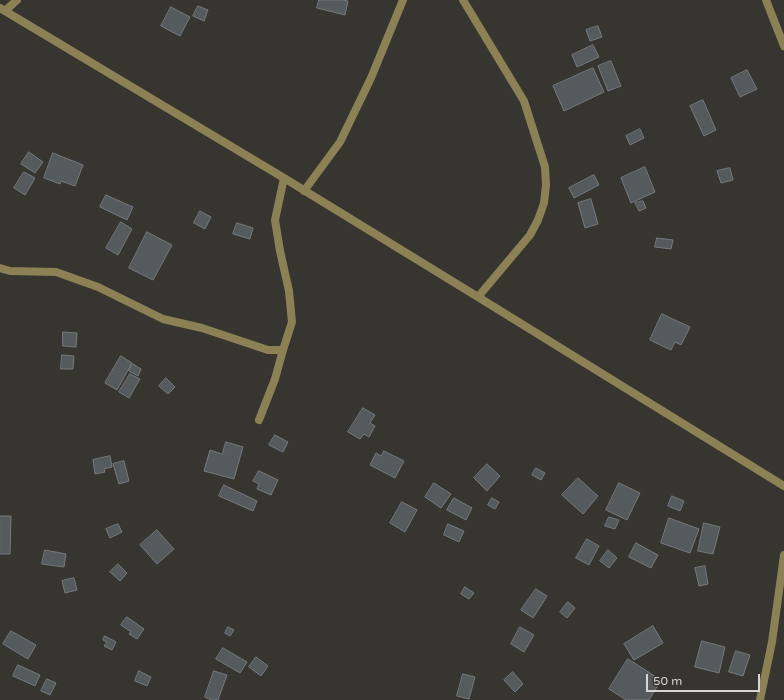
<!DOCTYPE html>
<html>
<head>
<meta charset="utf-8">
<style>
	body { margin:0 }
	#map { position:relative; width:784px; height:700px; overflow:hidden; background:#363530; font-family:"Varela Round",sans-serif }
	canvas { display:block }
	.scale { position:absolute; left:646px; top:674px; width:114px; height:18px; box-sizing:border-box; border:2px solid #d6d5d2; border-top:0; padding-left:5px; font-size:12px; line-height:14px; white-space:nowrap; color:#d6d5d2; -webkit-text-stroke:3px #363530; paint-order:stroke }
</style>
</head>
<body>
<div id="map">
<canvas width="784" height="700"></canvas>
<div class="scale">50 m</div>
</div>
<script>
const c = document.querySelector('canvas').getContext('2d');
c.lineJoin = 'round';
function paint(path, color) { c.fillStyle = color; c.fill(path, 'evenodd'); }
function strokePath(path, color, width, dash) { c.strokeStyle = color; c.lineWidth = width; c.lineCap = dash ? 'butt' : 'round'; c.setLineDash(dash || []); c.stroke(path); }
const building = new Path2D(`
	M 319,0 L 342,0 L 348,1 L 345,15 L 317,8 Z
	M 198,6 L 208,10 L 204,21 L 193,16 Z
	M 171,7 L 190,17 L 180,36 L 161,26 Z
	M 598,26 L 602,37 L 590,41 L 586,30 Z
	M 593,45 L 599,57 L 577,67 L 572,55 Z
	M 611,61 L 621,86 L 608,91 L 598,66 Z
	M 593,68 L 604,92 L 564,111 L 553,86 Z
	M 747,70 L 757,89 L 740,97 L 731,78 Z
	M 703,100 L 716,130 L 704,136 L 690,106 Z
	M 640,129 L 644,138 L 630,145 L 626,136 Z
	M 29,152 L 43,162 L 35,173 L 21,164 Z
	M 53,153 L 83,165 L 75,186 L 61,181 L 60,184 L 44,178 Z
	M 645,167 L 655,192 L 631,203 L 621,178 Z
	M 730,168 L 733,180 L 721,183 L 717,171 Z
	M 24,172 L 35,178 L 25,195 L 14,188 Z
	M 594,175 L 599,185 L 574,198 L 569,188 Z
	M 106,195 L 133,207 L 127,220 L 100,207 Z
	M 591,199 L 598,224 L 585,228 L 578,203 Z
	M 643,201 L 646,208 L 639,211 L 635,203 Z
	M 200,211 L 211,217 L 205,229 L 194,223 Z
	M 121,222 L 132,229 L 118,255 L 106,248 Z
	M 237,223 L 253,228 L 250,239 L 233,234 Z
	M 147,232 L 172,245 L 153,280 L 129,268 Z
	M 657,238 L 673,240 L 671,249 L 655,247 Z
	M 662,314 L 690,327 L 681,345 L 675,342 L 671,350 L 650,340 Z
	M 63,332 L 77,333 L 76,347 L 63,346 Z
	M 62,355 L 74,356 L 73,369 L 61,369 Z
	M 121,356 L 132,363 L 117,390 L 105,383 Z
	M 133,364 L 141,369 L 138,376 L 129,371 Z
	M 130,374 L 140,379 L 129,398 L 119,392 Z
	M 166,378 L 175,387 L 168,394 L 159,386 Z
	M 363,408 L 375,415 L 370,423 L 375,426 L 369,437 L 364,434 L 360,439 L 348,432 Z
	M 275,435 L 288,442 L 283,452 L 269,445 Z
	M 226,442 L 243,447 L 234,479 L 204,471 L 210,450 L 222,454 Z
	M 384,451 L 404,461 L 395,478 L 370,465 L 376,453 L 381,456 Z
	M 110,456 L 112,467 L 104,469 L 105,472 L 95,474 L 93,460 Z
	M 124,461 L 129,481 L 119,484 L 113,464 Z
	M 487,464 L 500,476 L 487,491 L 474,478 Z
	M 536,468 L 545,473 L 541,480 L 532,475 Z
	M 259,471 L 278,480 L 271,495 L 257,489 L 259,484 L 253,481 Z
	M 578,478 L 598,496 L 583,514 L 562,495 Z
	M 434,483 L 451,494 L 441,508 L 425,497 Z
	M 619,483 L 640,493 L 627,520 L 606,510 Z
	M 224,485 L 257,501 L 253,511 L 219,496 Z
	M 672,496 L 684,501 L 680,511 L 668,506 Z
	M 454,498 L 472,508 L 466,520 L 447,510 Z
	M 492,498 L 499,502 L 495,509 L 488,505 Z
	M 402,502 L 417,510 L 405,532 L 390,523 Z
	M 0,516 L 11,516 L 10,554 L 0,554 Z
	M 609,517 L 619,520 L 615,529 L 605,526 Z
	M 669,518 L 699,529 L 690,553 L 661,543 Z
	M 704,523 L 720,527 L 713,554 L 698,551 Z
	M 118,524 L 122,532 L 110,538 L 106,529 Z
	M 448,524 L 464,531 L 459,542 L 444,535 Z
	M 157,530 L 174,549 L 157,564 L 140,545 Z
	M 587,539 L 599,546 L 589,565 L 576,558 Z
	M 636,543 L 658,555 L 651,568 L 629,557 Z
	M 45,550 L 66,554 L 64,567 L 42,564 Z
	M 608,550 L 617,558 L 609,568 L 600,561 Z
	M 118,564 L 127,573 L 120,581 L 110,572 Z
	M 705,566 L 708,584 L 699,586 L 695,568 Z
	M 74,578 L 77,590 L 65,593 L 62,581 Z
	M 465,587 L 474,593 L 469,599 L 461,594 Z
	M 536,589 L 547,596 L 533,618 L 521,610 Z
	M 568,602 L 575,608 L 567,618 L 560,612 Z
	M 127,617 L 144,629 L 137,639 L 129,634 L 131,632 L 121,625 Z
	M 653,626 L 663,643 L 634,660 L 624,644 Z
	M 228,627 L 234,630 L 230,636 L 225,633 Z
	M 520,627 L 534,635 L 524,652 L 511,644 Z
	M 11,631 L 36,645 L 28,659 L 3,644 Z
	M 105,636 L 116,642 L 112,650 L 104,646 L 107,642 L 103,640 Z
	M 702,641 L 725,647 L 719,673 L 695,667 Z
	M 223,648 L 247,662 L 240,673 L 216,659 Z
	M 736,651 L 750,655 L 743,676 L 729,672 Z
	M 256,657 L 268,666 L 261,676 L 249,667 Z
	M 628,659 L 661,680 L 649,700 L 626,700 L 609,689 Z
	M 18,665 L 40,675 L 35,686 L 13,676 Z
	M 139,671 L 151,677 L 147,686 L 135,681 Z
	M 214,671 L 227,675 L 218,700 L 211,700 L 205,697 Z
	M 513,672 L 523,684 L 515,692 L 504,680 Z
	M 463,674 L 475,677 L 469,699 L 457,696 Z
	M 47,679 L 56,683 L 50,695 L 41,691 Z`);
const minor = new Path2D(`
	M 463,0 L 524,101 L 545,167 L 546,185 L 544,203 L 538,220 L 530,235 L 478,297
	M 766,0 L 784,46
	M 0,8 L 284,178 L 478,297 L 784,486
	M 5,11 L 17,0
	M 304,191 L 340,142 L 371,78 L 403,0
	M 0,268 L 10,271 L 56,272 L 98,287 L 163,319 L 202,328 L 268,350 L 283,350
	M 259,420 L 275,379 L 283,350 L 292,322 L 289,291 L 280,251 L 275,220 L 284,178
	M 760,700 L 772,642 L 784,555`);
paint(building, '#555a5d');
strokePath(building, '#757a7e', 1);
strokePath(minor, '#8c8055', 8);
</script>
</body>
</html>
